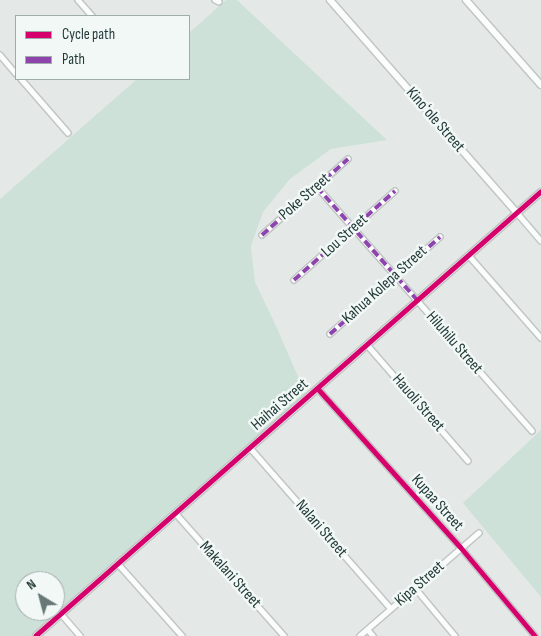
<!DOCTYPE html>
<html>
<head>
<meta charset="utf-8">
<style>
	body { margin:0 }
	#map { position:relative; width:541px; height:636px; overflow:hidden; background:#e4e9e8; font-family:"Sofia Sans Condensed",sans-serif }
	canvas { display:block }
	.legend { position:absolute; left:15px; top:15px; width:175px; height:65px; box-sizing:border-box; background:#f2f8f6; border:1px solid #9facaa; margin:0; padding:6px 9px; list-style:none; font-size:15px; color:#233b39 }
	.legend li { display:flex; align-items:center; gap:10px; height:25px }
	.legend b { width:25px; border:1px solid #9facaa }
	.north { position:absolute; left:15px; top:571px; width:50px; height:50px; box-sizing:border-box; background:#f2f8f6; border:1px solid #9facaa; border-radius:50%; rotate:323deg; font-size:14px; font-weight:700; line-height:20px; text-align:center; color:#233b39 }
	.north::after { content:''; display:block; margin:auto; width:18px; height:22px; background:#677876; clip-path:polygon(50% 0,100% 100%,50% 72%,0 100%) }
</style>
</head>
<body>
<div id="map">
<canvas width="541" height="636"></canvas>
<ul class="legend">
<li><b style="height:6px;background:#d6006c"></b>Cycle path</li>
<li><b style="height:6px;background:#8e44ad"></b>Path</li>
</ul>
<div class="north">N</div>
</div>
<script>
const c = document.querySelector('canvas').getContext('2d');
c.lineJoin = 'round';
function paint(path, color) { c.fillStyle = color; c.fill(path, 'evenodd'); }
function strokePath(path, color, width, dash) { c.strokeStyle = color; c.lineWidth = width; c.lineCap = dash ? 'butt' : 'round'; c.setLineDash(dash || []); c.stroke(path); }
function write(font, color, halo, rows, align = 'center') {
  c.font = font + ' "Sofia Sans Condensed",sans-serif'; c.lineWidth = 5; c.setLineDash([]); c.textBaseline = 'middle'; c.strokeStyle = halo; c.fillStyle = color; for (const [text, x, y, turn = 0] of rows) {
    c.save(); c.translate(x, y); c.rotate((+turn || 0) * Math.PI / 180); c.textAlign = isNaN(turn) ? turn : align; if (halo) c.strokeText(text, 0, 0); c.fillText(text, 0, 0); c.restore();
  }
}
const green = new Path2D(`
	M 226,0 L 237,0 L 387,140 L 331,149 L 290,179 L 263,212 L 251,246 L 255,282 L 277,328 L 306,395 L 31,636 L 0,636 L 0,199 L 137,79 L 189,79 L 189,33 ZM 25,581 L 55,581 L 55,611 L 25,611 Z
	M 541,430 L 541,597 L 463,503 Z`);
const minor = new Path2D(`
	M 78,0 L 92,16
	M 215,0 L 219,2
	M 0,55 L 16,74
	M 21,79 L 68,133
	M 317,187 L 532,431
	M 517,213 L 541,241
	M 262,235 L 348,159
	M 469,256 L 541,338
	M 294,280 L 395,191
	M 330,334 L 440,237
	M 367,345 L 468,461
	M 318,389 L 461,548 L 535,636
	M 250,448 L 391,609
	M 176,514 L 284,636
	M 118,564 L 182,636
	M 415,588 L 455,636
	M 61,614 L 80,636
	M 368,630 L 373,636
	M 360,636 L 479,533`);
const tertiary = new Path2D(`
	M 330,0 L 517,213
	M 466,0 L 541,85
	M 36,636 L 541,192`);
const quiet = new Path2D(`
	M 317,187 L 418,301
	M 262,235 L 348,159
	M 294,280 L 395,191
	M 330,334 L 440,237`);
const cycleway = new Path2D(`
	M 318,389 L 461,548 L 535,636
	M 36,636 L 541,192`);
const streetNames = [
	["Kinoʻole Street",435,120,49],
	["Poke Street",305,197,-41],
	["Lou Street",345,236,-42],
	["Kahua Kolepa Street",385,285,-42],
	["Hiluhilu Street",454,343,49],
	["Hauoli Street",418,403,49],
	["Haihai Street",280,405,-41],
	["Kupaa Street",437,503,48],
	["Nalani Street",321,529,49],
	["Makalani Street",230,575,48],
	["Kipa Street",420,584,-41]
];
paint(green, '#cee1d8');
strokePath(minor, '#c1c6c5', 8);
strokePath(tertiary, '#c1c6c5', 9);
strokePath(minor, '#fbfcfc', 5);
strokePath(tertiary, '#fbfcfc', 6);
strokePath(quiet, '#8e44ad', 4, [8, 4]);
strokePath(cycleway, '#d6006c', 5);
write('16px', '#233b39', '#f2f8f6', streetNames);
</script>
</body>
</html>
